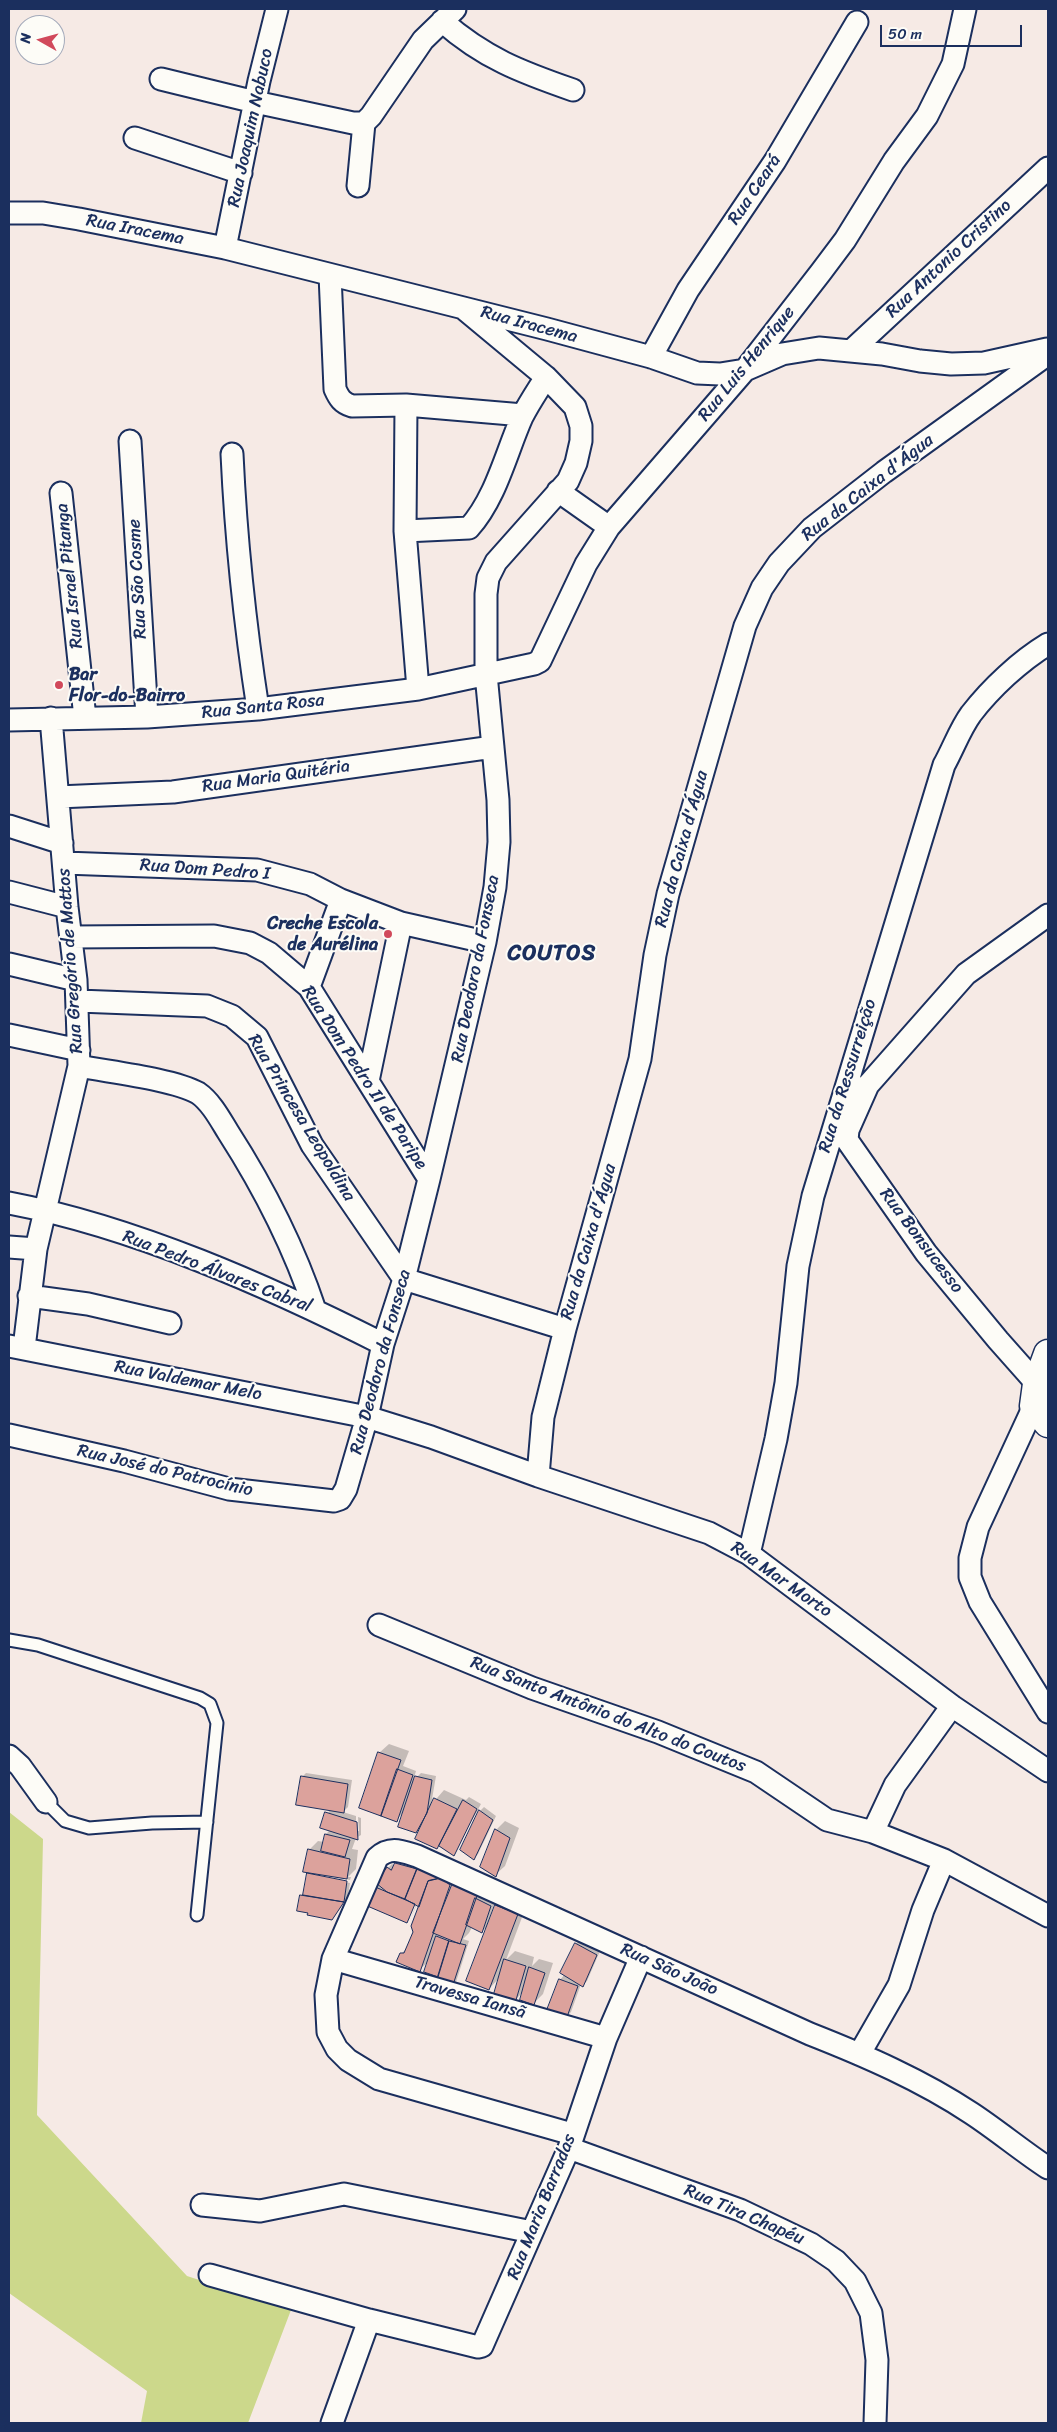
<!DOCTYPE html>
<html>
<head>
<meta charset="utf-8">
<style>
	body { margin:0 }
	#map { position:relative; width:1057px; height:2432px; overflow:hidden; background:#f6eae5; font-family:Sriracha,sans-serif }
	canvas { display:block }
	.frame { position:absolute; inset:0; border:10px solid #1b2f5e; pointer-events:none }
	.north { position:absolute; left:15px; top:15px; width:50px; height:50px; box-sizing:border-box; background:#fdfcf7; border:1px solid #a3aaba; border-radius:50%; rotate:277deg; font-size:14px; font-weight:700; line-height:20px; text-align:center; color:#1b2f5e }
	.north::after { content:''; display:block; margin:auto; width:18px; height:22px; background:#d1495b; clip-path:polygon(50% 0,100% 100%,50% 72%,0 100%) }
	.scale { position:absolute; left:880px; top:25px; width:142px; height:22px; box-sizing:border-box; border:2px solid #1b2f5e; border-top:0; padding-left:6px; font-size:15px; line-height:18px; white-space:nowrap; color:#1b2f5e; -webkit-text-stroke:4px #fdfcf7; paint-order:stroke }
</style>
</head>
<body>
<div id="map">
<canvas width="1057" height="2432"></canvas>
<div class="frame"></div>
<div class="north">N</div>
<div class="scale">50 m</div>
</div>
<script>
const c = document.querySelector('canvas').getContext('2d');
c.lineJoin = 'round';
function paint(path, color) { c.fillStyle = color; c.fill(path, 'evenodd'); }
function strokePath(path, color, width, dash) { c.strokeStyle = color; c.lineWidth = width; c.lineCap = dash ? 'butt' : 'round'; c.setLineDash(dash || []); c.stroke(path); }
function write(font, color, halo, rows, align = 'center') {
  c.font = font + ' Sriracha,sans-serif'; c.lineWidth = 4; c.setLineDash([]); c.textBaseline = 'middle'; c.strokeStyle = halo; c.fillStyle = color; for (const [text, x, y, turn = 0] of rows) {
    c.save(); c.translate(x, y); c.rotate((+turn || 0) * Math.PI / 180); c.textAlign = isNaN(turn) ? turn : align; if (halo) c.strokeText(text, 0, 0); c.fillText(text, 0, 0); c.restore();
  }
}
const green = new Path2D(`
	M 9,1812 L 43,1839 L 37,2115 L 187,2276 L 291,2310 L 248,2423 L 141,2423 L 147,2391 L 9,2293 Z`);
const shadow = new Path2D(`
	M 389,1744 L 409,1751 L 403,1766 L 416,1771 L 413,1781 L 421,1773 L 436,1776 L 431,1805 L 444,1790 L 466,1800 L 469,1797 L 481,1804 L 453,1854 L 440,1845 L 437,1848 L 422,1826 L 416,1832 L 404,1812 L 396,1820 L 379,1753 Z
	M 306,1773 L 352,1780 L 348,1807 L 343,1812 L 356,1816 L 356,1831 L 359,1831 L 358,1817 L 361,1818 L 361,1835 L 356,1838 L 352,1849 L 358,1850 L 356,1869 L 348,1877 L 351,1877 L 350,1880 L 310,1873 L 310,1875 L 350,1883 L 348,1896 L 332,1918 L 301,1896 L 305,1891 L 308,1874 L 310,1872 L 309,1850 L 318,1841 L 324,1842 L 326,1834 L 330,1830 L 322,1827 L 330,1809 L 302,1777 Z
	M 484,1807 L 496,1816 L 478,1854 L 474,1858 L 480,1811 Z
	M 505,1821 L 519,1828 L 505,1866 L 495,1875 L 496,1830 Z
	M 400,1859 L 495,1901 L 487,1927 L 481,1932 L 472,1927 L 469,1933 L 463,1939 L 469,1941 L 456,1982 L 452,1986 L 439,1976 L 429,1961 L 419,1970 L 401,1954 L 409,1946 L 415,1932 L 420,1907 L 416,1905 L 411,1918 L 417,1904 L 414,1904 L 408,1918 L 410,1918 L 407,1922 L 374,1886 L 388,1868 L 392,1864 L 395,1866 Z
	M 506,1896 L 527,1904 L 506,1960 L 515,1951 L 534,1957 L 532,1966 L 539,1959 L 553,1963 L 543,1994 L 534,2003 L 523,1992 L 516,1999 L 500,1977 L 489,1989 L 496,1906 Z
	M 580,1940 L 600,1951 L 587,1981 L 583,1985 L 581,1984 L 571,2012 L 567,2016 L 560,1980 L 565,1974 L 576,1944 Z`);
const building = new Path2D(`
	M 378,1752 L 401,1760 L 381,1816 L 359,1808 Z
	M 397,1769 L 413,1775 L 397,1822 L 381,1816 Z
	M 301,1776 L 348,1784 L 344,1813 L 296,1805 Z
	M 415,1776 L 432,1780 L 427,1813 L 416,1833 L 398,1827 Z
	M 434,1798 L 457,1809 L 437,1849 L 415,1839 Z
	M 463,1800 L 477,1809 L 454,1856 L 439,1846 Z
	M 479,1810 L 493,1820 L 474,1860 L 460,1850 Z
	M 325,1812 L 357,1822 L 358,1840 L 320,1828 Z
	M 495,1829 L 510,1838 L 496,1877 L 480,1867 Z
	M 325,1834 L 350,1840 L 345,1857 L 321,1851 Z
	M 308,1849 L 350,1859 L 347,1879 L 303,1872 Z
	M 395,1863 L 417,1869 L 405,1899 L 387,1892 L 376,1883 L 387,1867 L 391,1870 Z
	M 417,1869 L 434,1872 L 441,1878 L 428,1881 L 419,1907 L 405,1899 Z
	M 307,1873 L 347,1881 L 344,1902 L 303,1895 Z
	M 441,1878 L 450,1885 L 420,1972 L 396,1962 L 400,1953 L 404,1953 L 413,1932 L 411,1926 L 428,1881 Z
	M 454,1880 L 479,1890 L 460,1944 L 433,1933 Z
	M 373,1886 L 415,1904 L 407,1923 L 365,1905 Z
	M 300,1895 L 344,1902 L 332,1920 L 307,1915 L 308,1913 L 297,1911 Z
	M 475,1898 L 491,1906 L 482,1933 L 466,1925 Z
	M 495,1905 L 518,1914 L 489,1990 L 466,1981 Z
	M 436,1936 L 449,1941 L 438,1977 L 424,1972 Z
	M 449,1941 L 466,1945 L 452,1988 L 436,1983 Z
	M 575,1943 L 597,1955 L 583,1987 L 560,1973 Z
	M 504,1959 L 526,1966 L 516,2000 L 494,1994 Z
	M 529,1967 L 545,1973 L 534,2005 L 520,2000 Z
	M 559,1979 L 578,1986 L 567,2017 L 547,2010 Z`);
const lane = new Path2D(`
	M 9,1640 L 38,1645 L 200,1698 L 210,1704 L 217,1723 L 197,1915
	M 46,1802 L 65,1821 L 89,1828 L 152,1823 L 207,1822`);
const street = new Path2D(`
	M 442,21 C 484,58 521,72 573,90
	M 161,79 L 255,102 L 353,123 L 364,123 L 371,116 L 423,40 L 455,9
	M 135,138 L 241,173
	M 358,186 L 364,123
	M 9,213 L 43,213 L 79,219 L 225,248 L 547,329 L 651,357 L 697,373 L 720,374 L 745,370 L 782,354 L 819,348 L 882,354 L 920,361 L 951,364 L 984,363 L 1047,349
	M 225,248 L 259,81 L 277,9
	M 330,275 L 335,389 C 339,398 342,403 352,406 L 406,405 L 523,415
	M 851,351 L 1048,168
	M 651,357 L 688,290 L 775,161 L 857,22
	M 406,405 L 405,531 L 418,689
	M 130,441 L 147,717
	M 232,454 C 236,540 245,625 258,709
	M 558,491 L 609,527
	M 61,493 L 85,718
	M 405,531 L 469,528 C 496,498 506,453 522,417 C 529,403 538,390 546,377
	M 9,720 L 147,717 L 258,709 L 418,689 L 534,664 L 540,661 L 586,564 L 609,527 L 745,370 L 821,272 L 845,240 L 894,161 L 927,116 L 953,64 L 965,9
	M 58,797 L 173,792 L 493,747
	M 9,826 L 62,843
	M 64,863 L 257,870 L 310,884 L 341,900 L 401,923 L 485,942
	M 9,892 L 67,907
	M 71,937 L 214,936 L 250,943 L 269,953 L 309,987 L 429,1179
	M 9,964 L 76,980
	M 309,987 L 341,900
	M 78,1001 L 207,1006 L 232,1016 L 257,1037 L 312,1145 L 404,1279 L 565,1329
	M 9,1035 L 79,1050
	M 79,1066 C 109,1072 173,1079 198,1093 C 211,1102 220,1119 228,1132 C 264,1188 294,1247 315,1310
	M 368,1081 L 401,923
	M 868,1085 L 848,1130 L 847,1140 L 926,1253 L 998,1340 L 1037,1384
	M 856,1092 L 868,1085 L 966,974 L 1048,915
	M 9,1203 C 135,1227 268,1286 383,1344
	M 9,1247 L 36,1249
	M 29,1296 L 88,1304 L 170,1323
	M 9,1346 L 367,1417 L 431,1437 L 538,1476 L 709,1533 L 749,1554 L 952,1706 L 1048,1771
	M 24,1348 L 36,1249 L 79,1066 L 76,980 L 67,907 L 51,718
	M 1034,1406 L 978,1527 L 970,1558 L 970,1577 L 980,1602 L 1048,1712
	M 9,1435 L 124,1461 L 229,1489 L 334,1501 L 340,1499 L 346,1489 L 367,1417 L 383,1344 L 404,1279 L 429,1179 L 485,942 L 495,887 L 499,842 L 498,800 L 486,674 L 486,594 L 488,578 L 496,562 L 568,481 L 576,463 L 581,441 L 581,426 L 575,407 L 546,377 L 463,308
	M 538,1476 L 543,1417 L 565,1329 L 640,1059 L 655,955 L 668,894 L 745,626 L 762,588 L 779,563 L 812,528 L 884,472 L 1048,354
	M 749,1554 L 776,1439 L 786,1383 L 798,1266 L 813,1196 L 944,765 C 953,749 960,729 971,714 C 991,688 1020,661 1048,644
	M 379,1625 L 532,1688 L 658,1732 L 756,1772 L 827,1820 L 873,1832 L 944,1860 L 1048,1916
	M 9,1756 L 20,1766 L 46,1802
	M 873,1832 L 895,1785 L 952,1706
	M 333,1959 L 606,2038
	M 860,2053 L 899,1985 L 923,1910 L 944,1860
	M 572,2134 L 379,2079 L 348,2060 L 337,2049 L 328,2032 L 326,1995 L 333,1959 L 377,1858 C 390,1846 401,1851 417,1856 L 810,2034 C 866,2056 921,2080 971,2113 C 997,2130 1022,2151 1048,2168
	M 569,2148 L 740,2210 L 811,2244 L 836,2261 L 855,2281 L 871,2313 L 877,2360 L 875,2423
	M 202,2205 L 260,2211 L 344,2194 L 532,2232
	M 210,2275 L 369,2320 L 478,2347 L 482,2346 L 569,2148 L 606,2038 L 641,1957
	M 332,2423 L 369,2320`);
const secondary = new Path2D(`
	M 1048,1354 L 1037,1384 L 1034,1406 L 1048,1423`);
const markers = [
	[59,685,5,"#d1495b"],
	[388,934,5,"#d1495b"]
];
const streetNames = [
	["Rua Joaquim Nabuco",251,128,-78],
	["Rua Ceará",755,190,-56],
	["Rua Iracema",135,230,11],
	["Rua Antonio Cristino",949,259,-43],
	["Rua Iracema",529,325,15],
	["Rua Luis Henrique",747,364,-51],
	["Rua da Caixa d'Água",868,488,-38],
	["Rua Israel Pitanga",70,576,-96],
	["Rua São Cosme",138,579,-93],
	["Rua Santa Rosa",263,707,-6],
	["Rua Maria Quitéria",276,777,-8],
	["Rua da Caixa d'Água",682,849,-75],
	["Rua Dom Pedro I",205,870,4],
	["Rua Gregório de Mattos",71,961,-94],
	["Rua Deodoro da Fonseca",476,969,-79],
	["Rua da Ressurreição",848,1076,-73],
	["Rua Dom Pedro II de Paripe",364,1078,57],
	["Rua Princesa Leopoldina",301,1118,59],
	["Rua Bonsucesso",921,1241,53],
	["Rua da Caixa d'Água",589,1242,-74],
	["Rua Pedro Álvares Cabral",217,1272,21],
	["Rua Deodoro da Fonseca",381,1362,-75],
	["Rua Valdemar Melo",188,1381,11],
	["Rua José do Patrocínio",165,1471,13],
	["Rua Mar Morto",781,1580,35],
	["Rua Santo Antônio do Alto do Coutos",608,1715,21],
	["Rua São João",669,1970,24],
	["Travessa Iansã",470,1998,16],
	["Rua Maria Barradas",542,2207,-68],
	["Rua Tira Chapéu",744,2215,23]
];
const poiNames = [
	["Bar",69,675],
	["Flor-do-Bairro",69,696],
	["Creche Escola",378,924,"right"],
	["de Aurélina",378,945,"right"]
];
const districtNames = [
	["COUTOS",552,954]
];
paint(green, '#ccd88b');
paint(shadow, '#0003');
paint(building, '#dca29c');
strokePath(building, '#1b2f5e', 1);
strokePath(lane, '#1b2f5e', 15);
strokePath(street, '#1b2f5e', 25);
strokePath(secondary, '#1b2f5e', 31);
strokePath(lane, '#fdfcf7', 11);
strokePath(street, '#fdfcf7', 21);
strokePath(secondary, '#fdfcf7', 28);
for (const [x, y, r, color] of markers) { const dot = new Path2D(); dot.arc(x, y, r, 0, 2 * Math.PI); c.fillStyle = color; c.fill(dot); strokePath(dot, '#fdfcf7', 2); }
write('18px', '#1b2f5e', '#fdfcf7', streetNames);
write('bold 18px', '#1b2f5e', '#fdfcf7', poiNames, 'left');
c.letterSpacing = '1px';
write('bold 22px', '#1b2f5e', '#fdfcf7', districtNames);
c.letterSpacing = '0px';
</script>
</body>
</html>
